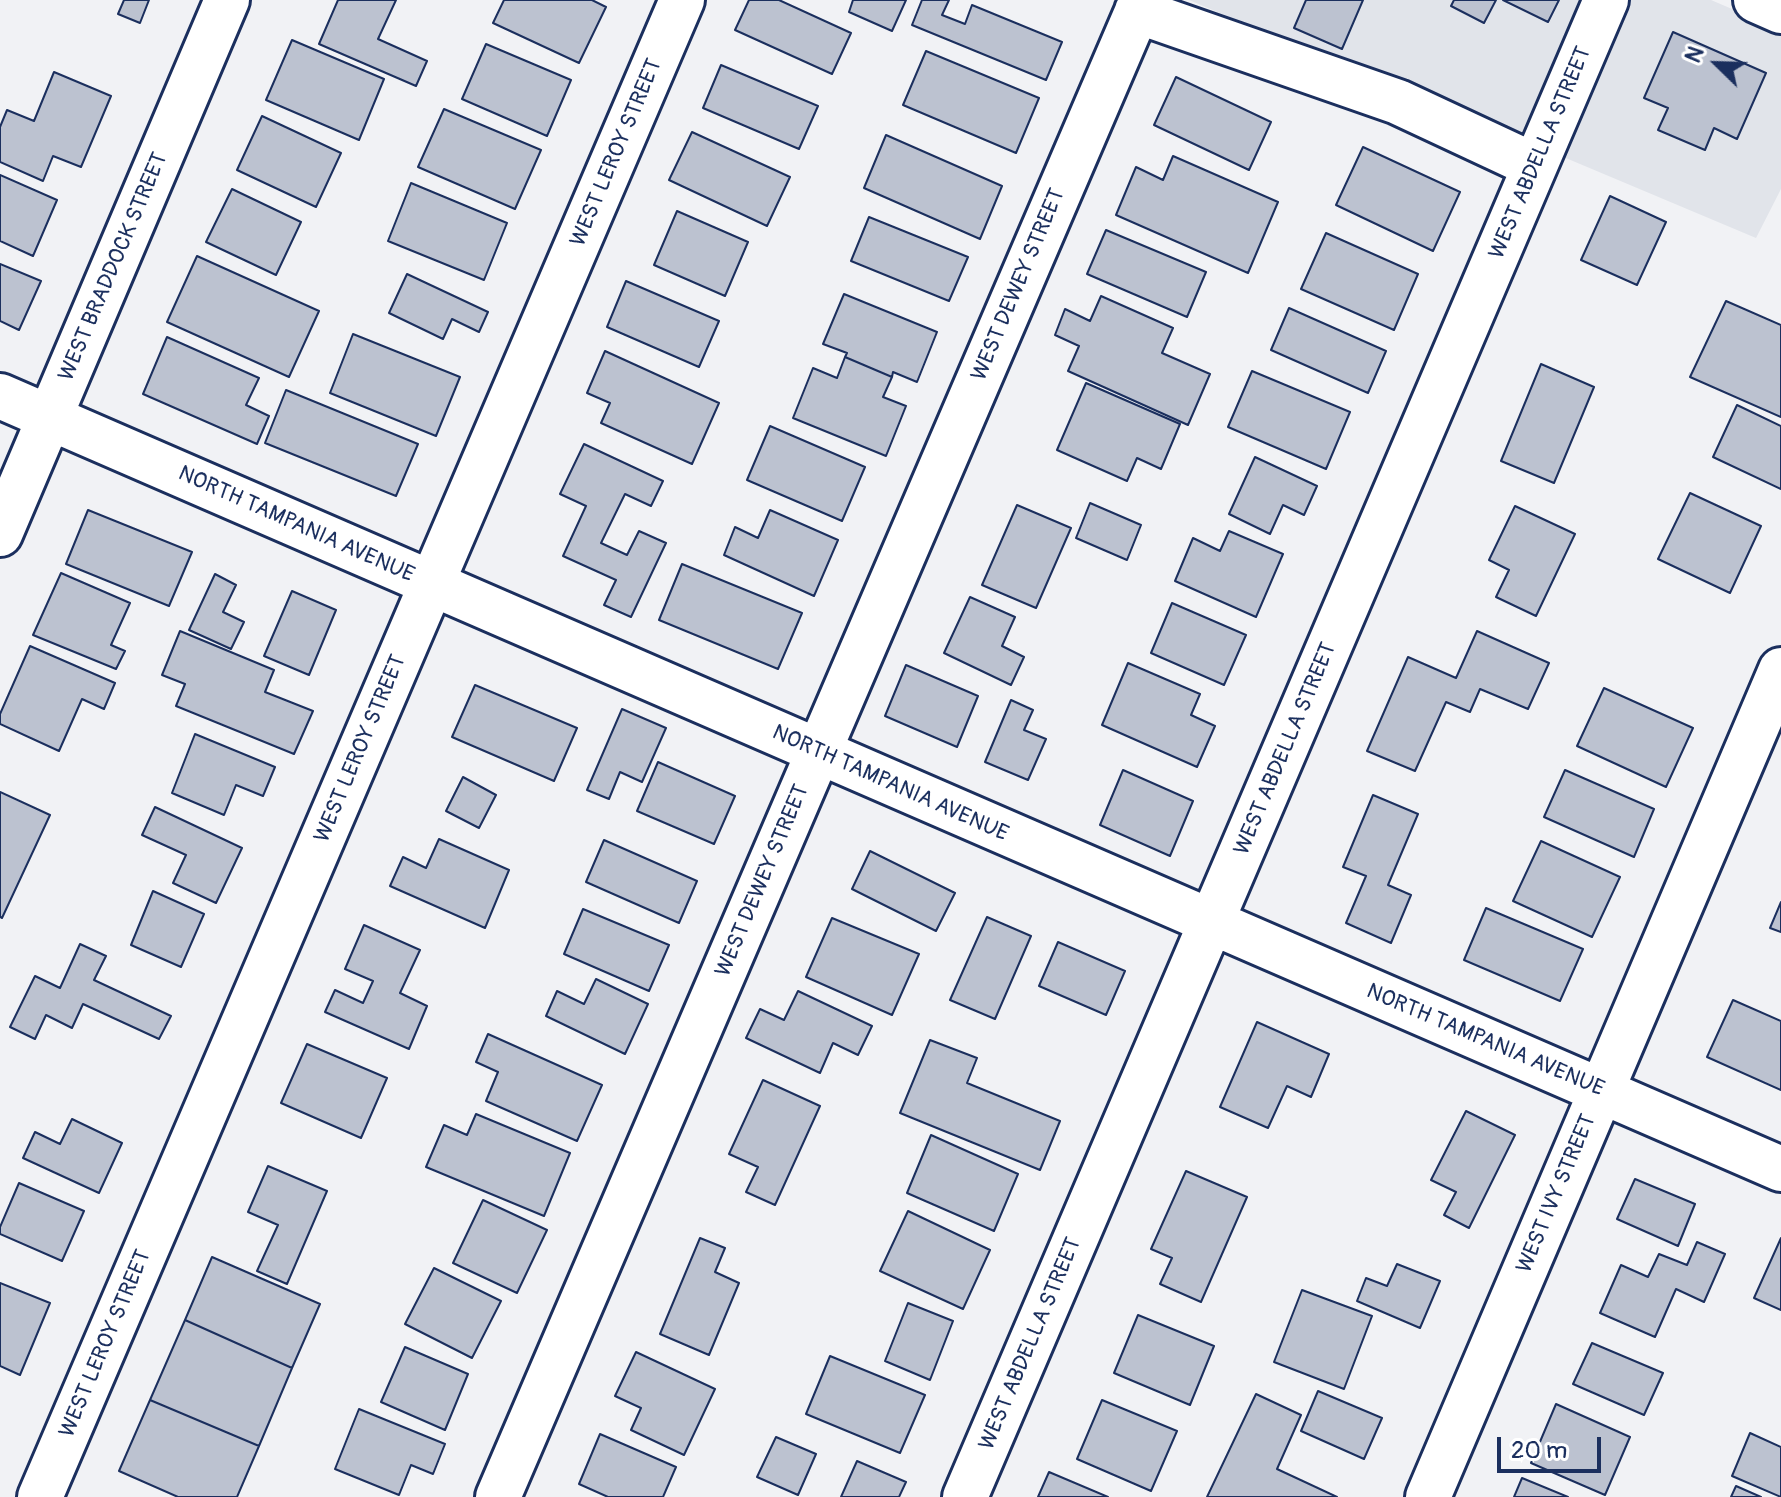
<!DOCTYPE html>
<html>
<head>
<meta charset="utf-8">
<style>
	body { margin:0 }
	#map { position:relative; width:1781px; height:1497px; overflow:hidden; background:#f1f2f5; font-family:Pangolin,sans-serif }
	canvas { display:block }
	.north { position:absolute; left:1677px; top:24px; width:80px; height:80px; -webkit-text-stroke:6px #fff; paint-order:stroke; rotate:293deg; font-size:22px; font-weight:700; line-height:32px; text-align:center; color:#1b2f5e }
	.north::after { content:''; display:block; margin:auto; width:28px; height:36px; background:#1b2f5e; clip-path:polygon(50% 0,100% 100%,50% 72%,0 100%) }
	.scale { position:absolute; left:1497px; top:1437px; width:104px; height:36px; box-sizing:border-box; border:4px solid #1b2f5e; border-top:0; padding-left:10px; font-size:24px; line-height:28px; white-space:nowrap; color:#1b2f5e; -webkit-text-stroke:6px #fff; paint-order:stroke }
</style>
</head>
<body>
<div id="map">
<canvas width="1781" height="1497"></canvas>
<div class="north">N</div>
<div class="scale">20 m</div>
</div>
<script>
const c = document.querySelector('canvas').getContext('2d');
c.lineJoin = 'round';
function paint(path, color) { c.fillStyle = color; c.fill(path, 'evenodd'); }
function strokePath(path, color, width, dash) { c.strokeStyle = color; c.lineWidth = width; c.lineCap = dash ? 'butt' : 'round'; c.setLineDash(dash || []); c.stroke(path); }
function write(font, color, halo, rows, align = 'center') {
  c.font = font + ' Pangolin,sans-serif'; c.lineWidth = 8; c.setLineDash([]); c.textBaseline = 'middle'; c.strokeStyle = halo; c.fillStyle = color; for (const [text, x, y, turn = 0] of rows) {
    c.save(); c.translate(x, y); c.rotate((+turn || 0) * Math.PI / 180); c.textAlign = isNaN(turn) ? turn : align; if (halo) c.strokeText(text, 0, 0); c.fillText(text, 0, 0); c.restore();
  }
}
const built = new Path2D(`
	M 1189,0 L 1584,0 L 1524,141 Z
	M 1628,0 L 1711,0 L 1781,30 L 1781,189 L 1756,238 L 1561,156 Z`);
const building = new Path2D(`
	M 124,0 L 149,0 L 140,23 L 118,14 Z
	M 338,0 L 396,0 L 378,39 L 427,61 L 416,86 L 319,44 Z
	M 504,0 L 592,0 L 606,7 L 579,63 L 493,23 Z
	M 749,0 L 779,0 L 851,33 L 832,74 L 735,30 Z
	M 853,0 L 906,0 L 892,31 L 849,12 Z
	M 922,0 L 949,0 L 942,15 L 965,24 L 972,5 L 1062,42 L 1046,80 L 912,25 Z
	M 1306,0 L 1363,0 L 1342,49 L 1294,28 Z
	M 1454,0 L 1496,0 L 1484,23 L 1451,6 Z
	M 1503,0 L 1559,0 L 1548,22 Z
	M 1673,32 L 1766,73 L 1737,139 L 1714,128 L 1705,150 L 1658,130 L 1668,108 L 1644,98 Z
	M 292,40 L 384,79 L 359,140 L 266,100 Z
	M 486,44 L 571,80 L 547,136 L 462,99 Z
	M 926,51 L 1039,98 L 1016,153 L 903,105 Z
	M 721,65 L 818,106 L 799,149 L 703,108 Z
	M 54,72 L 111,96 L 81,167 L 53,156 L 43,181 L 0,162 L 0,127 L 7,110 L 34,121 Z
	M 1176,77 L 1271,122 L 1249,170 L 1154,125 Z
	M 444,109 L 541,150 L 515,209 L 418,167 Z
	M 262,116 L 341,153 L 316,207 L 237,170 Z
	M 692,132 L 790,177 L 767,226 L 669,180 Z
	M 886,135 L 1002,186 L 980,239 L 864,188 Z
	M 1363,147 L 1460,192 L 1433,251 L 1336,205 Z
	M 1173,156 L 1278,202 L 1248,273 L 1116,215 L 1136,167 L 1163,180 Z
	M 0,175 L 57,200 L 33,256 L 0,241 Z
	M 411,183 L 507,223 L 484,280 L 388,241 Z
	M 232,189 L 301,222 L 276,275 L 206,242 Z
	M 1610,196 L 1666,222 L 1637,285 L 1581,260 Z
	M 677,211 L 748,242 L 725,296 L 654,265 Z
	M 869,217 L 968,257 L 949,301 L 851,261 Z
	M 1106,230 L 1206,272 L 1187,317 L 1087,274 Z
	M 1326,233 L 1418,274 L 1394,330 L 1301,289 Z
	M 197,256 L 319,311 L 289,377 L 167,322 Z
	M 0,264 L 41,281 L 19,330 L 0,321 Z
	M 407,274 L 488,312 L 479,332 L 452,319 L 443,339 L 389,313 Z
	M 626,281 L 719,321 L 699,367 L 607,327 Z
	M 844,294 L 937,332 L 917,382 L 893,372 L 892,377 L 845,357 L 847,353 L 823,344 Z
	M 1101,296 L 1173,328 L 1162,353 L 1210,374 L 1188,425 L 1068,371 L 1079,346 L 1055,335 L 1065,309 L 1090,321 Z
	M 1726,301 L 1781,325 L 1781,417 L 1690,377 Z
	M 1289,308 L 1386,351 L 1368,393 L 1271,350 Z
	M 353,334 L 460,377 L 436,436 L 330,393 Z
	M 167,337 L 259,378 L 246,405 L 269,416 L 257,444 L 143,394 Z
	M 605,351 L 719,403 L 692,464 L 601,423 L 610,403 L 587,393 Z
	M 845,357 L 892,377 L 883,397 L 906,406 L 886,456 L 793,418 L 813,368 L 837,378 Z
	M 1541,364 L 1594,387 L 1554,483 L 1501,461 Z
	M 1252,371 L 1350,412 L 1326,469 L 1228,427 Z
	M 1086,383 L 1180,424 L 1161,469 L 1137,458 L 1127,481 L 1057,450 Z
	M 286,390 L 418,444 L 396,496 L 265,443 Z
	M 1737,405 L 1781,426 L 1781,489 L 1713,457 Z
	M 770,426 L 865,467 L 842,521 L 747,480 Z
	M 584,444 L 663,481 L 651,506 L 625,494 L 601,543 L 627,555 L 639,531 L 666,543 L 631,617 L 604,605 L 616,580 L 563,556 L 586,506 L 560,494 Z
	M 1255,457 L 1317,486 L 1304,515 L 1283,505 L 1270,534 L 1229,514 Z
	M 1690,493 L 1761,526 L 1730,593 L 1658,559 Z
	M 1090,503 L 1141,525 L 1127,560 L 1076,538 Z
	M 1017,505 L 1071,528 L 1036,608 L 982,585 Z
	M 1515,506 L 1575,534 L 1536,616 L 1496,597 L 1509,570 L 1489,560 Z
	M 88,510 L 192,552 L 169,606 L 66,564 Z
	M 770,510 L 838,540 L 814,596 L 724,555 L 735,527 L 758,538 Z
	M 1229,531 L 1283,554 L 1256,617 L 1175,581 L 1193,538 L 1220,551 Z
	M 682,564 L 802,613 L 778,669 L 659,620 Z
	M 61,573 L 130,603 L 111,645 L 125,651 L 116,669 L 33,635 Z
	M 215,574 L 236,585 L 223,612 L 244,622 L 231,649 L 189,630 Z
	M 292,591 L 336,610 L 309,675 L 264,656 Z
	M 970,597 L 1015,617 L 1002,646 L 1024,657 L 1011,685 L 944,653 Z
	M 1172,603 L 1246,635 L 1224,685 L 1151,653 Z
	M 180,631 L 274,670 L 265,692 L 313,711 L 294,754 L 176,706 L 185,684 L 162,675 Z
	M 1477,631 L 1549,663 L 1528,709 L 1480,689 L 1470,712 L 1446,702 L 1415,771 L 1367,751 L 1408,657 L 1456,678 Z
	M 30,646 L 115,683 L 104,709 L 82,699 L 59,751 L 0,724 L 0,714 Z
	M 1128,663 L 1200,694 L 1191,715 L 1215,726 L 1197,767 L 1102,725 Z
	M 906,665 L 978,696 L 957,747 L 885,716 Z
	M 475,685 L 577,728 L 554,781 L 452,737 Z
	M 1604,688 L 1693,728 L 1666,787 L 1577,746 Z
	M 1011,700 L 1033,710 L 1024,730 L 1046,739 L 1028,780 L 985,762 Z
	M 622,709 L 666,728 L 642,782 L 620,772 L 609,799 L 587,790 Z
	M 195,734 L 275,767 L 263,796 L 236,785 L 224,815 L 172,793 Z
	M 658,762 L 735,796 L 714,844 L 637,811 Z
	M 1123,770 L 1193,801 L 1170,856 L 1100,825 Z
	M 1565,770 L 1654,809 L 1634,857 L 1544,817 Z
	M 463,777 L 496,795 L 479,828 L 446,811 Z
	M 0,792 L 50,815 L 2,918 L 0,917 Z
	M 1373,795 L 1418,814 L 1388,885 L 1411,895 L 1391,943 L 1346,923 L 1366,876 L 1343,867 Z
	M 155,807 L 242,848 L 216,903 L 173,883 L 186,855 L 142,835 Z
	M 439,839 L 509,870 L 485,928 L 390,886 L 403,857 L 426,868 Z
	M 604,840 L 697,881 L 679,923 L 586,882 Z
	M 1541,841 L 1620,877 L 1592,937 L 1513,901 Z
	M 870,851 L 955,893 L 936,931 L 852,889 Z
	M 153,891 L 204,914 L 181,967 L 131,945 Z
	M 1781,902 L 1781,932 L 1770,928 Z
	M 1486,908 L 1583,949 L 1560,1001 L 1464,960 Z
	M 583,909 L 669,945 L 649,991 L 564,954 Z
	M 987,917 L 1031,936 L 995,1019 L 950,1000 Z
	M 832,918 L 919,954 L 892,1015 L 806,977 Z
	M 364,925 L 420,950 L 400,993 L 427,1006 L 409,1049 L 325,1012 L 335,990 L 363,1003 L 373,981 L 345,969 Z
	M 1058,942 L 1125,971 L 1106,1015 L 1039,986 Z
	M 80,944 L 106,956 L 94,980 L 171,1016 L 159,1039 L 83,1004 L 72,1028 L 46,1015 L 35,1039 L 10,1027 L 35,976 L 60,988 Z
	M 596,979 L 648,1004 L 625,1054 L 546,1016 L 557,991 L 584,1004 Z
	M 798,991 L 872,1026 L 858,1055 L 833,1043 L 820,1073 L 746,1038 L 760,1009 L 784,1020 Z
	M 1733,1000 L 1781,1021 L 1781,1090 L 1707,1057 Z
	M 1257,1022 L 1329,1054 L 1311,1097 L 1287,1086 L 1268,1128 L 1220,1107 Z
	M 488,1034 L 602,1085 L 577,1141 L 486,1101 L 498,1072 L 476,1062 Z
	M 930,1040 L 977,1058 L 967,1083 L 1060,1121 L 1040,1170 L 900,1113 Z
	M 307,1044 L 387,1078 L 361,1138 L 281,1103 Z
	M 763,1080 L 820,1106 L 775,1205 L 746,1192 L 758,1167 L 729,1154 Z
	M 1466,1111 L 1515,1135 L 1469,1228 L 1444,1215 L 1456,1192 L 1431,1180 Z
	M 476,1114 L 570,1153 L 544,1216 L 426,1167 L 444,1125 L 467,1135 Z
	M 72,1119 L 122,1143 L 99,1193 L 23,1158 L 35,1132 L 60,1144 Z
	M 931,1135 L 1018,1174 L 994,1231 L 907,1193 Z
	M 268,1166 L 327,1191 L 287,1284 L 257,1271 L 278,1225 L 248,1212 Z
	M 1186,1171 L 1247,1197 L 1201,1302 L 1160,1284 L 1172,1258 L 1151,1249 Z
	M 1635,1179 L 1695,1204 L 1678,1246 L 1617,1219 Z
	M 19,1183 L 84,1211 L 62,1261 L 0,1234 L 0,1227 Z
	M 483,1200 L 547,1230 L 517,1293 L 453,1263 Z
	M 908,1211 L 990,1250 L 963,1309 L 880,1271 Z
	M 700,1238 L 725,1248 L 715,1272 L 739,1283 L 709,1355 L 660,1334 Z
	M 1781,1238 L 1781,1310 L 1754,1298 Z
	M 1697,1242 L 1725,1254 L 1704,1302 L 1676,1289 L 1655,1337 L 1600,1313 L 1621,1265 L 1648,1277 L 1659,1254 L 1687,1265 Z
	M 212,1257 L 320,1304 L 292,1368 L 185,1320 Z
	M 1397,1264 L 1440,1281 L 1420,1328 L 1357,1301 L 1366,1278 L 1387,1286 Z
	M 434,1268 L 501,1301 L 472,1358 L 405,1324 Z
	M 0,1283 L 50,1303 L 20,1375 L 0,1366 Z
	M 1302,1290 L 1372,1316 L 1344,1389 L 1274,1362 Z
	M 908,1303 L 953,1321 L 930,1380 L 885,1361 Z
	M 1138,1315 L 1214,1346 L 1190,1405 L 1114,1373 Z
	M 185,1320 L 292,1368 L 259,1446 L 150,1400 Z
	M 1592,1343 L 1663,1373 L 1644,1415 L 1573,1384 Z
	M 405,1347 L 468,1374 L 445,1430 L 381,1402 Z
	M 636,1352 L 715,1389 L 684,1455 L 631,1430 L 641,1408 L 615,1396 Z
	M 830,1356 L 925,1395 L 900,1453 L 806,1414 Z
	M 1318,1391 L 1382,1418 L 1364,1459 L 1301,1431 Z
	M 1256,1394 L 1301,1415 L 1277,1469 L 1337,1497 L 1207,1497 Z
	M 150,1400 L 259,1446 L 237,1497 L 178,1497 L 119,1471 Z
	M 1102,1400 L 1177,1431 L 1151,1491 L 1077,1459 Z
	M 1556,1404 L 1630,1437 L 1605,1495 L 1531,1463 Z
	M 359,1409 L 445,1444 L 433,1474 L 411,1465 L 399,1495 L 335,1469 Z
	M 1750,1433 L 1781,1447 L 1781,1497 L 1732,1476 Z
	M 600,1434 L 676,1467 L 663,1497 L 608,1497 L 579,1484 Z
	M 776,1437 L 816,1454 L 798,1495 L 757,1477 Z
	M 857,1461 L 906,1482 L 899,1497 L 841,1497 Z
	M 1049,1472 L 1108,1497 L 1038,1497 Z
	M 1522,1478 L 1568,1497 L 1514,1497 Z
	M 1736,1486 L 1761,1497 L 1731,1497 Z`);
const minor = new Path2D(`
	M 1137,11 L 1398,102 L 1535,166
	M 0,396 L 1781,1169
	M 0,534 L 227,0
	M 40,1497 L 682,0
	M 498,1497 L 1142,0
	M 965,1497 L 1606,0
	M 1428,1497 L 1781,670`);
const major = new Path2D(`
	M 1756,0 L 1781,11`);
const streetNames = [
	["WEST LEROY STREET",617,153,-67],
	["WEST ABDELLA STREET",1541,153,-67],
	["WEST BRADDOCK STREET",114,267,-67],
	["WEST DEWEY STREET",1019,285,-67],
	["NORTH TAMPANIA AVENUE",296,525,24],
	["WEST LEROY STREET",361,749,-67],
	["WEST ABDELLA STREET",1286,749,-67],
	["NORTH TAMPANIA AVENUE",890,784,24],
	["WEST DEWEY STREET",763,881,-67],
	["NORTH TAMPANIA AVENUE",1485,1041,23],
	["WEST IVY STREET",1557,1194,-67],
	["WEST LEROY STREET",106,1344,-67],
	["WEST ABDELLA STREET",1031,1344,-67]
];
paint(built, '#e1e4ea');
paint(building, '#bcc2d0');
strokePath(building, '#1b2f5e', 2);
strokePath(minor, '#1b2f5e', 50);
strokePath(major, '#1b2f5e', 50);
strokePath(minor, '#fff', 44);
strokePath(major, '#fff', 44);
write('22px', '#1b2f5e', '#fff', streetNames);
</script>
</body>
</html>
